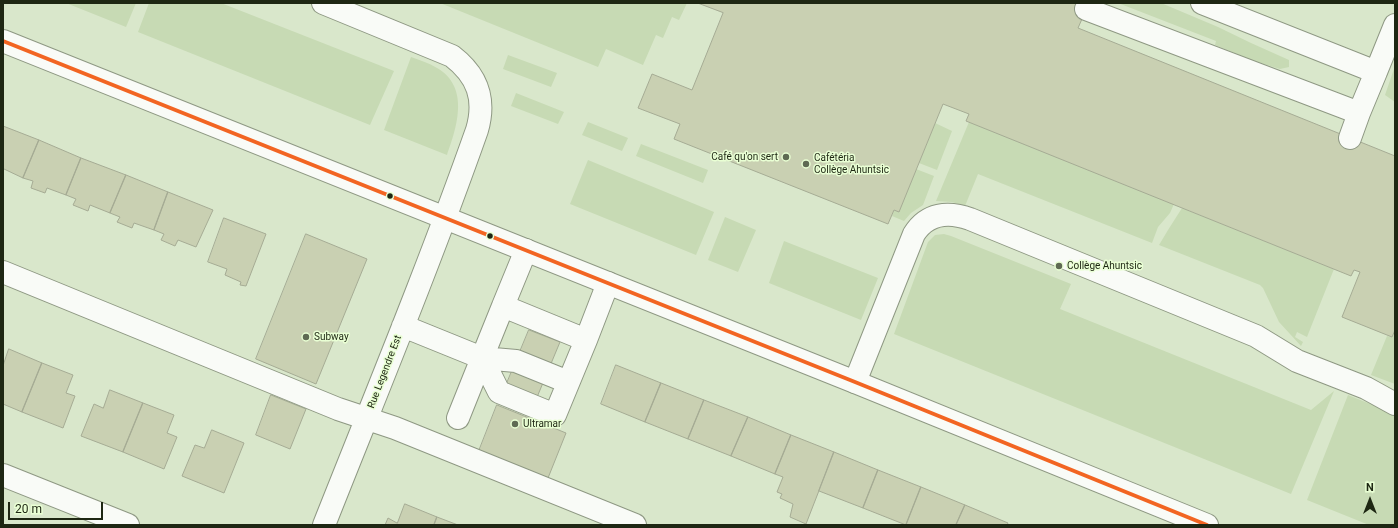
<!DOCTYPE html>
<html>
<head>
<meta charset="utf-8">
<style>
	body { margin:0 }
	#map { position:relative; width:1398px; height:528px; overflow:hidden; background:#d9e7cb; font-family:Roboto,sans-serif }
	canvas { display:block }
	.frame { position:absolute; inset:0; border:4px solid #1e2713; pointer-events:none }
	.north { position:absolute; left:1350px; top:480px; width:40px; height:40px; -webkit-text-stroke:3px #e9ffd4; paint-order:stroke; rotate:0deg; font-size:11px; font-weight:700; line-height:16px; text-align:center; color:#1e2713 }
	.north::after { content:''; display:block; margin:auto; width:14px; height:18px; background:#1e2713; clip-path:polygon(50% 0,100% 100%,50% 72%,0 100%) }
	.scale { position:absolute; left:8px; top:502px; width:95px; height:18px; box-sizing:border-box; border:2px solid #1e2713; border-top:0; padding-left:5px; font-size:12px; line-height:14px; white-space:nowrap; color:#1e2713; -webkit-text-stroke:3px #e9ffd4; paint-order:stroke }
</style>
</head>
<body>
<div id="map">
<canvas width="1398" height="528"></canvas>
<div class="frame"></div>
<div class="north">N</div>
<div class="scale">20 m</div>
</div>
<script>
const c = document.querySelector('canvas').getContext('2d');
c.lineJoin = 'round';
function paint(path, color) { c.fillStyle = color; c.fill(path, 'evenodd'); }
function strokePath(path, color, width, dash) { c.strokeStyle = color; c.lineWidth = width; c.lineCap = dash ? 'butt' : 'round'; c.setLineDash(dash || []); c.stroke(path); }
function write(font, color, halo, rows, align = 'center') {
  c.font = font + ' Roboto,sans-serif'; c.lineWidth = 3; c.setLineDash([]); c.textBaseline = 'middle'; c.strokeStyle = halo; c.fillStyle = color; for (const [text, x, y, turn = 0] of rows) {
    c.save(); c.translate(x, y); c.rotate((+turn || 0) * Math.PI / 180); c.textAlign = isNaN(turn) ? turn : align; if (halo) c.strokeText(text, 0, 0); c.fillText(text, 0, 0); c.restore();
  }
}
const green = new Path2D(`
	M 66,3 L 136,3 L 126,27 Z
	M 149,3 L 221,3 L 394,71 L 370,125 L 138,32 Z
	M 440,3 L 687,3 L 679,20 L 672,17 L 663,38 L 656,35 L 643,65 L 606,49 L 598,67 Z
	M 1118,3 L 1161,3 L 1218,27 L 1251,43 L 1289,60 L 1289,67 L 1280,69 L 1254,61 L 1215,45 L 1216,41 Z
	M 508,55 L 557,73 L 551,87 L 503,69 Z
	M 411,57 C 419,60 429,63 437,68 C 470,87 457,127 447,155 L 384,130 Z
	M 1395,66 L 1395,102 L 1385,95 Z
	M 516,93 L 564,112 L 558,124 L 511,106 Z
	M 588,122 L 628,138 L 622,151 L 582,135 Z
	M 969,122 L 1174,204 L 1170,213 L 1158,227 L 1152,243 L 978,174 L 965,206 L 952,202 L 936,201 Z
	M 935,123 L 952,131 L 937,170 L 919,163 Z
	M 641,144 L 708,170 L 703,183 L 636,156 Z
	M 588,160 L 714,212 L 696,255 L 570,204 Z
	M 916,169 L 934,176 L 923,205 L 911,213 L 904,221 L 892,216 L 894,210 L 899,211 Z
	M 1182,208 L 1334,269 L 1307,337 L 1297,332 L 1295,337 L 1303,342 L 1301,346 L 1279,322 L 1263,288 L 1260,285 L 1159,245 L 1168,230 Z
	M 725,217 L 756,230 L 738,272 L 708,260 Z
	M 944,234 L 951,236 L 1071,284 L 1060,309 L 1311,410 L 1334,391 L 1291,494 L 894,334 L 928,242 L 935,235 Z
	M 784,241 L 878,278 L 861,320 L 769,283 Z
	M 1395,330 L 1395,384 L 1371,375 L 1387,336 L 1392,337 Z
	M 1348,395 L 1395,414 L 1395,525 L 1369,525 L 1307,500 Z`);
const building = new Path2D(`
	M 698,3 L 1089,3 L 1078,28 L 1395,156 L 1395,330 L 1392,337 L 1342,317 L 1360,272 L 1354,270 L 1351,276 L 966,121 L 969,114 L 943,104 L 899,212 L 894,210 L 888,224 L 674,139 L 680,124 L 638,108 L 652,74 L 692,90 L 723,13 Z
	M 3,126 L 39,140 L 23,178 L 4,169 L 3,170 Z
	M 39,140 L 81,158 L 66,195 L 47,188 L 45,193 L 31,188 L 33,181 L 23,178 Z
	M 81,158 L 126,175 L 110,213 L 90,205 L 88,211 L 73,205 L 76,199 L 66,195 Z
	M 126,175 L 168,192 L 154,230 L 134,223 L 132,228 L 117,222 L 120,217 L 110,213 Z
	M 168,192 L 213,210 L 196,247 L 178,240 L 175,246 L 161,240 L 164,234 L 154,230 Z
	M 224,218 L 266,234 L 246,286 L 240,285 L 241,282 L 225,275 L 227,269 L 208,262 Z
	M 306,234 L 367,259 L 316,384 L 256,359 Z
	M 529,330 L 560,342 L 535,402 L 505,388 Z
	M 9,349 L 42,363 L 22,412 L 3,404 L 3,366 Z
	M 42,363 L 73,375 L 66,393 L 75,396 L 63,428 L 22,412 Z
	M 616,365 L 661,383 L 645,422 L 601,404 Z
	M 661,383 L 704,400 L 688,439 L 645,422 Z
	M 110,390 L 143,403 L 123,452 L 81,436 L 94,404 L 103,408 Z
	M 271,395 L 306,409 L 290,449 L 256,435 Z
	M 704,400 L 748,417 L 731,456 L 688,439 Z
	M 143,403 L 174,415 L 167,433 L 177,437 L 164,469 L 123,452 Z
	M 497,405 L 566,433 L 548,478 L 479,451 Z
	M 748,417 L 791,435 L 775,474 L 731,456 Z
	M 212,430 L 244,443 L 224,493 L 182,476 L 195,445 L 204,448 Z
	M 791,435 L 834,452 L 806,524 L 790,517 L 793,504 L 780,498 L 782,494 L 777,492 L 783,477 L 775,474 Z
	M 834,452 L 878,470 L 863,508 L 819,491 Z
	M 878,470 L 921,487 L 906,525 L 863,508 Z
	M 921,487 L 965,505 L 956,525 L 906,525 Z
	M 405,504 L 437,517 L 434,525 L 385,525 L 388,518 L 397,523 Z
	M 965,505 L 1008,523 L 1007,525 L 956,525 Z
	M 437,517 L 458,525 L 434,525 Z`);
const minor = new Path2D(`
	M 323,3 L 452,56 C 478,76 486,99 477,130 C 430,263 376,394 324,525
	M 1202,3 L 1376,72 L 1395,25
	M 1086,9 L 1359,113 L 1376,72
	M 1350,138 L 1359,113
	M 526,250 L 503,306 L 586,340 L 608,283
	M 3,272 L 338,409 L 395,428 L 635,525
	M 403,326 L 482,358 L 503,306
	M 482,358 L 499,392 L 555,415 L 586,340
	M 482,358 L 516,361 L 568,382
	M 855,382 L 914,234 C 927,213 948,211 970,219 L 1256,336 L 1297,361 L 1366,388 L 1395,404
	M 458,418 L 482,358
	M 3,475 L 128,525`);
const major = new Path2D(`
	M 3,41 L 855,382 L 1207,525`);
const bus1 = new Path2D(`
	M 3,41 L 855,382 L 1207,525`);
const markers = [
	[786,157,4,"#5f6a53"],
	[806,164,4,"#5f6a53"],
	[390,196,3.5,"#1e2713"],
	[490,236,3.5,"#1e2713"],
	[1059,266,4,"#5f6a53"],
	[306,337,4,"#5f6a53"],
	[515,424,4,"#5f6a53"]
];
const poiNames = [
	["Café qu'on sert",778,157,"right"],
	["Cafétéria",814,158],
	["Collège Ahuntsic",814,170],
	["Collège Ahuntsic",1067,266],
	["Subway",314,337],
	["Ultramar",523,424]
];
const streetNames = [
	["Rue Legendre Est",385,372,-69]
];
paint(green, '#c7dab4');
paint(building, '#c9d0b2');
strokePath(building, '#a5ab94', 1);
strokePath(minor, '#8e9883', 24);
strokePath(major, '#8e9883', 24);
strokePath(minor, '#f9fbf7', 22);
strokePath(major, '#f9fbf7', 22);
strokePath(bus1, '#f26522', 4);
for (const [x, y, r, color] of markers) { const dot = new Path2D(); dot.arc(x, y, r, 0, 2 * Math.PI); c.fillStyle = color; c.fill(dot); strokePath(dot, '#e9ffd4', 1.5); }
write('10px', '#1e2713', '#e9ffd4', poiNames, 'left');
write('10px', '#1e2713', '#e9ffd4', streetNames);
</script>
</body>
</html>
